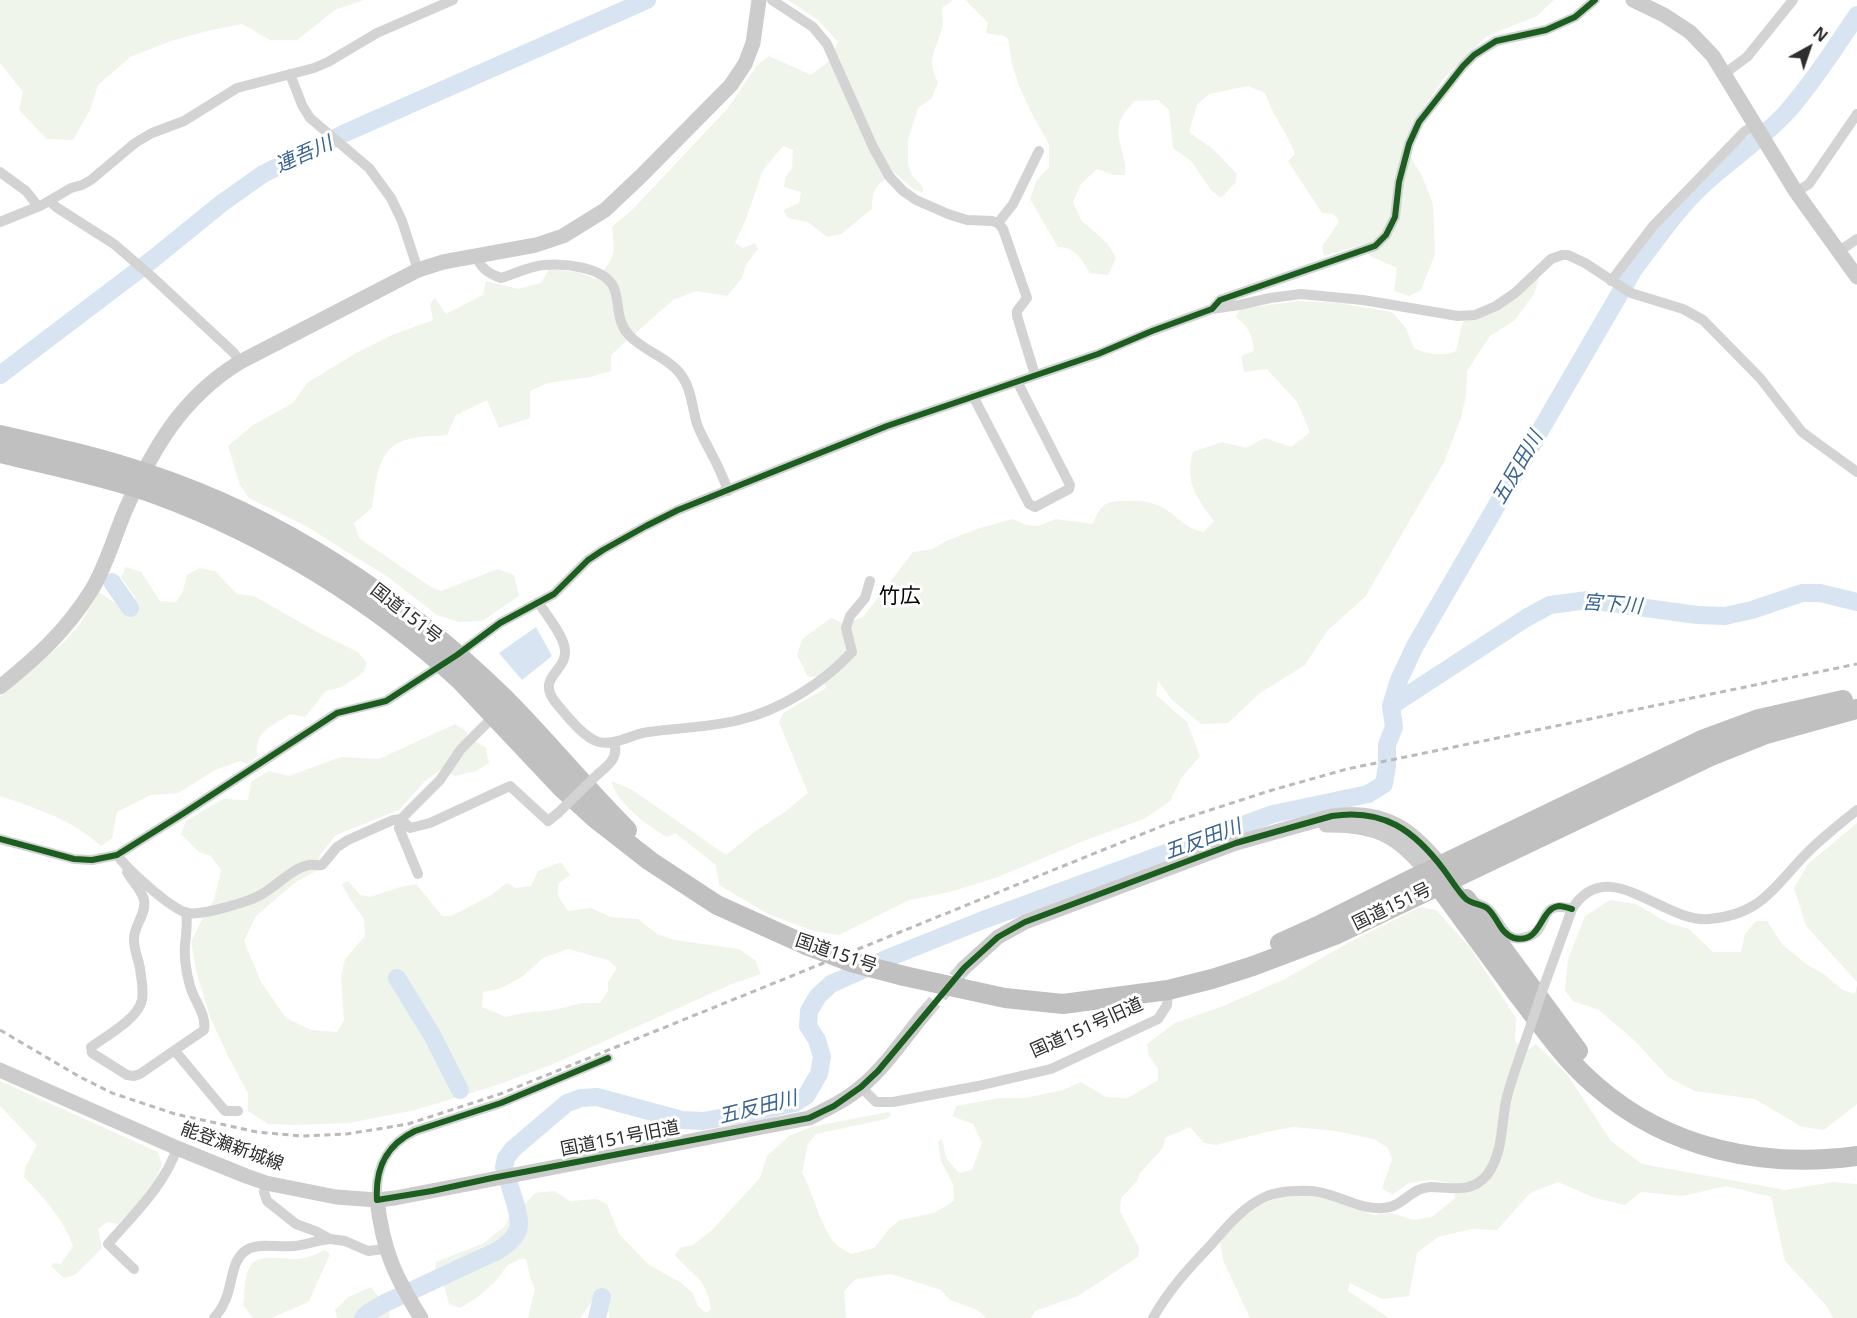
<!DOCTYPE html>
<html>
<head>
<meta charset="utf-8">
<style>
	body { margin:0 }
	#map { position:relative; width:1857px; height:1318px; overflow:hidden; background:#fff; font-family:"Noto Sans",sans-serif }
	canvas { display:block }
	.north { position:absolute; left:1779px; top:18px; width:60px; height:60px; -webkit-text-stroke:4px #fff; paint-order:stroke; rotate:40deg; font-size:16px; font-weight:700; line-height:24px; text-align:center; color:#2e2e2e }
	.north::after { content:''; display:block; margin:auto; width:21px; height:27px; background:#2e2e2e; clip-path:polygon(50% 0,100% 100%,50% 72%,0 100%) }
</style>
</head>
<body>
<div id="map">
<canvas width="1857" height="1318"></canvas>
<div class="north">N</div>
</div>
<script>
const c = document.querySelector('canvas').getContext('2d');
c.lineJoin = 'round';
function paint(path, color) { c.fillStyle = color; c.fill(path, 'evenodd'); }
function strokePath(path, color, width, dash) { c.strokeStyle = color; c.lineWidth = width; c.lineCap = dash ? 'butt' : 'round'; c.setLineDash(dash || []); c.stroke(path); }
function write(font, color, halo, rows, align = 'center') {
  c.font = font + ' "Noto Sans","Noto Sans JP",sans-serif'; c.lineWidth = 6; c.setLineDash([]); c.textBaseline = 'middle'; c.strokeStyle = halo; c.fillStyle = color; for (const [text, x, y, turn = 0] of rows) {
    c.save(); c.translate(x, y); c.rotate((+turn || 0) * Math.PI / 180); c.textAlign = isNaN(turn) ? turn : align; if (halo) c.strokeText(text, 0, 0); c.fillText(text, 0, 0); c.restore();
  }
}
const green = new Path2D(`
	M 0,0 L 364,0 L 335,10 L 297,40 L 270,40 L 242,24 L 207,31 L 171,41 L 130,57 L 98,85 L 90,110 L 73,140 L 47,139 L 19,110 L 23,92 L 0,63 Z
	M 788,0 L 953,0 L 942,8 C 942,13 943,18 943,23 C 939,48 924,56 938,82 L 932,98 L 918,108 L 908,140 L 908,164 L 912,175 L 923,187 L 923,192 L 915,190 L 895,173 C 878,183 872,188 872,209 L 841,234 L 827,237 L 808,222 L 788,218 L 783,210 L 799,203 L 801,192 L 784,187 L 786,176 L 792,168 L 793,150 L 783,146 L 763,170 L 746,219 L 735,243 L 743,248 L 755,243 L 758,249 L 747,263 L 742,278 L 727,296 L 696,291 L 673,300 L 611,355 L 611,371 L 590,377 L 548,383 L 530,391 L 530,418 L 499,428 L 487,400 L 456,415 L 447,435 C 435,436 421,436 409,439 C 376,447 377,479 372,508 L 354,523 L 359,538 L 431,587 L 441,591 L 498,569 L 514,575 L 519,596 L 482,621 L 459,622 L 437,615 L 388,577 L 344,550 L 306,526 L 249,498 L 240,485 L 228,446 L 253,425 L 293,403 L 307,383 L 356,353 L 392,335 L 433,320 L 430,304 L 435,298 L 446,314 L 483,295 L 486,281 L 518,289 L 541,283 L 549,269 L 577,272 L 596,279 C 616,256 615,256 612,227 L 633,209 L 727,109 L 758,64 L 769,56 L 811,75 L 828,62 L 838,42 L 818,20 Z
	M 965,0 L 1554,0 L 1537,16 L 1487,36 L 1445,77 L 1419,114 L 1404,146 L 1422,176 L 1433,204 L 1435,254 L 1421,290 L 1409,296 L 1394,291 L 1397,268 L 1370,256 L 1361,245 L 1324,256 L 1322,246 L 1339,222 L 1334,214 L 1322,213 L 1288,161 L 1295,154 C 1287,132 1272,115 1265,93 L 1248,86 L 1209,94 L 1197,105 L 1189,132 L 1214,150 L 1237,174 L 1235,183 L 1221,198 L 1211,190 L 1191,161 L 1173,148 L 1169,110 L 1158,100 L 1134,101 C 1130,107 1122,114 1120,122 C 1114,139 1128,157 1125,175 L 1113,175 L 1097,169 L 1081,184 L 1073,202 L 1081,220 L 1107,243 L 1116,258 L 1108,275 L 1090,273 C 1081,259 1076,247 1058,247 L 1030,199 L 1037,180 L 1049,167 L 1049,144 L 1031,112 L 1019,86 L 1012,64 L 1008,39 L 1004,36 L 986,33 L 988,23 Z
	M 1541,271 L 1534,294 L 1514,321 L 1490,336 L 1467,371 L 1466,395 L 1461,418 L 1444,462 L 1365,597 L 1327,631 L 1305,665 L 1260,693 L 1228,723 L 1201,724 L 1171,699 L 1158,680 L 1156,695 L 1187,722 L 1200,756 L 1182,777 L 1170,801 L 1144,819 L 1086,840 L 998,877 L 950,892 L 909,900 L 839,935 L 813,931 L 768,914 L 719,885 L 716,865 L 675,833 L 667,837 C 646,825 618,804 611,781 L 631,789 L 726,855 L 757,830 L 785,812 L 808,793 L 779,722 L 783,713 L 826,688 L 821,676 L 808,677 L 797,655 L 802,639 L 831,618 L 845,624 L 863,617 L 913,552 L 933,549 L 946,541 L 977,529 L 1012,519 L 1026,525 L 1038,526 L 1056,519 L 1093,524 C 1100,507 1103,501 1123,501 C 1139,500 1154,501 1168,511 C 1183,521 1184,527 1203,532 L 1214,521 C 1197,498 1184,482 1193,452 L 1222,442 L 1246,448 L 1265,438 L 1291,447 L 1310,432 L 1297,402 L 1267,369 L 1244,372 L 1241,356 L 1254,351 C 1253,336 1248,326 1236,317 L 1240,309 L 1298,301 L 1338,303 L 1392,312 L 1406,328 L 1414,348 C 1426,354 1443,357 1456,351 L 1463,321 L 1477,319 Z
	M 126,567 L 141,572 L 160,601 L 176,602 L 183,591 L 187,575 L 200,568 L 215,571 L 237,594 L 254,596 L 319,633 L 358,652 L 367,663 L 363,673 L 342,687 L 326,691 L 305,717 L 290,714 C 272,727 254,730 257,756 L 248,764 L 240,761 L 215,770 L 178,793 L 151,795 L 117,812 L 112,838 L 101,846 C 73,820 36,808 0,796 L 0,697 L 66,640 L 80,624 L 99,592 L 122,608 L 135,610 L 135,597 L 121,577 Z
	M 455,724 L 467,732 L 466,740 L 477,742 L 486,748 L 489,763 L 476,771 L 455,776 L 440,770 L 425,781 L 399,810 L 336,835 L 320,855 L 316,871 L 296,882 L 256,916 L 244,941 L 261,982 L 286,1018 L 311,1030 L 337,1032 L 344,1020 L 341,977 L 345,959 L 365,936 L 364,919 L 350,899 L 342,884 L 348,881 L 360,895 L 370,897 L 400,887 L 416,884 L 442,916 L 451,916 L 490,896 L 507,883 L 516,888 L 531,886 L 538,871 L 561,862 L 570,875 L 558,884 L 558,896 L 568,911 L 591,908 L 611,917 L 638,919 L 657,934 L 675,940 L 739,949 L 755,960 L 761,974 L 732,984 L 551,1065 L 491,1087 L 415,1110 L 349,1123 L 296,1125 L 268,1124 L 248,1111 L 248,1093 L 229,1058 L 210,1017 L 197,974 L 191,942 L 204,915 L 214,900 L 221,870 L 211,856 L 199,852 L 181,834 L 186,821 L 223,799 L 248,800 L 251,782 L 269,771 L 289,776 L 341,757 L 379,759 ZM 568,949 L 608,960 L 617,968 L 608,982 L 608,991 L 600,1003 L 582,1003 L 554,1010 L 523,1013 L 506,1017 L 482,1007 L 483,992 L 499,989 L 522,977 L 543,958 Z
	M 1857,823 L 1857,982 L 1806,926 L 1794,888 L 1808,864 Z
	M 1610,900 L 1636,904 L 1668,923 L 1689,929 L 1713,952 L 1741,952 L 1745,934 L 1756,921 L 1767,921 L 1782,944 L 1806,964 L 1825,975 L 1843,990 L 1855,994 L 1857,985 L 1857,1104 L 1824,1130 L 1802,1127 L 1755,1099 L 1695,1091 L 1668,1077 L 1636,1042 L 1599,1010 L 1573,1001 L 1565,991 L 1568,959 L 1585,916 Z
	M 1420,907 L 1436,910 L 1471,949 L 1516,1018 L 1515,1042 L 1528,1050 L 1536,1044 L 1567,1074 L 1611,1141 L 1642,1164 L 1785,1190 L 1833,1182 L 1857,1184 L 1857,1318 L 1833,1318 L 1826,1305 L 1785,1261 L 1771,1197 L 1726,1186 L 1683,1196 L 1641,1192 L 1625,1205 L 1595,1198 L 1558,1182 L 1530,1193 L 1497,1230 L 1471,1229 L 1438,1237 L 1417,1253 L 1409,1296 L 1382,1299 L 1350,1283 L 1348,1291 L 1389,1318 L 1250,1318 L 1223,1260 L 1220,1243 L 1233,1224 L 1251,1208 L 1286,1195 L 1315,1195 L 1346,1203 L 1373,1215 L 1392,1213 L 1413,1220 L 1432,1217 L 1454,1199 L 1457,1184 L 1432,1180 L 1409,1183 L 1392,1195 L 1382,1188 L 1392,1160 L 1388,1148 L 1374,1139 L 1336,1131 L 1293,1127 L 1266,1132 L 1216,1145 L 1204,1143 L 1190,1127 L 1165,1138 L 1163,1148 L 1140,1173 L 1137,1181 L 1121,1198 L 1120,1211 L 1139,1248 L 1138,1257 L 1078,1296 L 1035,1311 L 1031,1318 L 986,1318 L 977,1310 L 950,1300 L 941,1290 L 891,1274 L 856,1279 L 844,1291 L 846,1318 L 609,1318 L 607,1292 L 599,1287 L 593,1300 L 580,1318 L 528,1318 L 535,1289 L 530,1277 L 526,1259 L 520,1259 L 508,1265 L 494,1283 L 475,1299 L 460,1308 L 449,1304 L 445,1289 L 435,1268 L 436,1262 L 484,1243 L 505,1226 L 512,1209 L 522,1207 L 535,1193 L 554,1191 L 570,1201 L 596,1199 L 607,1204 L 619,1234 L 649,1265 L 680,1282 L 692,1292 L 698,1306 L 706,1313 L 711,1309 C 706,1276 694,1278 675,1255 L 680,1248 L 693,1245 L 712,1230 L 760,1178 L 767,1156 L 789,1136 L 811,1127 L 888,1112 L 892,1114 L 886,1119 L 816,1134 L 808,1144 L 802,1173 C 815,1195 818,1223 835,1243 C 839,1248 846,1251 851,1254 L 874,1248 L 889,1229 L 900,1220 L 934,1213 L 954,1201 L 953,1184 L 941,1161 L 938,1142 L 942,1139 L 946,1158 L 959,1173 L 972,1170 L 982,1143 L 973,1124 L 952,1116 L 956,1106 L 1000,1098 L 1025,1098 L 1063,1090 L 1081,1082 L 1106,1097 L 1128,1098 L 1158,1080 L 1158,1068 L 1149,1056 L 1147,1044 L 1175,1023 L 1223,1006 L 1283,980 L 1350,942 Z
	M 0,1081 L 158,1152 L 162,1165 L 151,1191 L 118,1224 L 107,1222 L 98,1229 L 102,1248 L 75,1275 L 64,1278 L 51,1266 L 54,1263 L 61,1264 L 73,1246 C 63,1218 44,1198 24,1177 L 25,1168 L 37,1145 L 0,1106 Z
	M 324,1250 L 330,1254 L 309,1301 L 304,1304 L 271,1318 L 253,1318 L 243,1305 C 245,1294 244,1278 249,1268 C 257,1252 284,1260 298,1259 C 306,1258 317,1255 324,1250 Z
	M 371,1287 L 390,1311 L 389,1318 L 337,1318 L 335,1310 L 348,1297 Z`);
const water = new Path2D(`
	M 536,627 L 552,656 L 522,680 L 499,653 Z`);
const river = new Path2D(`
	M 0,375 L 153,259 L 222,203 L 263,174 L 345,133 L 647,0
	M 112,582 L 130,608
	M 1391,706 L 1526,618 L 1550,605 L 1588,600 L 1697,615 L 1725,616 L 1752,610 L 1802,593 L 1820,593 L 1857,602
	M 397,978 L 432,1035 L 460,1090
	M 363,1318 L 368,1313 L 385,1303 L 497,1251 C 523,1235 522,1226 514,1199 C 510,1188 508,1178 504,1167 L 506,1158 L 513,1149 L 567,1103 L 581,1098 L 597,1097 L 682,1120 L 703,1121 L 753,1112 L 795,1103 L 806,1096 L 819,1074 L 822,1057 L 817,1040 L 808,1026 L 809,1011 L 818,996 L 831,984 L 893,956 L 983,920 L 1273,814 L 1368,794 L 1384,784 L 1387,766 L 1387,745 L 1394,727 L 1391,706 L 1399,680 L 1415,646 L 1634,269 C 1656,240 1677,209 1704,184 C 1731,159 1762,139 1787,112 C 1813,82 1835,48 1857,15
	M 597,1318 L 602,1297`);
const secondaryTunnel = new Path2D(`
	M 925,1013 L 964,968`);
const street = new Path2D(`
	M 772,0 L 813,27 L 827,44 L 873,147 L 889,176 L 903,191 L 916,200 L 948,214 L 967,220 L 992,221 L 998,223 L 1003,229 L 1027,298 L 1017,311 L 1017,316 L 1035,375
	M 290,74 L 302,105 L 310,118 L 369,168 L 391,198 L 402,221 L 418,270
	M 1724,74 L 1747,57 L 1793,0
	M 0,172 L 26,191 L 38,206
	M 1796,192 L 1809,184 L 1857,114
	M 50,201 L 56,207 L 114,244 L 150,275 L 234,353 L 240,362
	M 0,222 L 42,205 L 71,188 L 82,185 L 91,180 L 135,143 L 152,133 L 184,121 L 237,88 L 314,68 L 328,62 L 377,33 L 453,0
	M 998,223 L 1013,204 L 1039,151
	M 1838,252 L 1857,239
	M 475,255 C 481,268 487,273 501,278 C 515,274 529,266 544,265 C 564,263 605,267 614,288 C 620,304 616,322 629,335 C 642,350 663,355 677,370 C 692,386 691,404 697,424 C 700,433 705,441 709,449 C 716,462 723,476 728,491
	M 1611,281 L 1653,226 L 1745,131 L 1754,126
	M 1212,309 L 1239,305 L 1270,298 L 1301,294 L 1363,300 L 1458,316 L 1475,315 L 1496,306 L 1515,293 L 1551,259 L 1562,255 L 1568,255 L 1585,263 L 1631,293 L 1683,309 L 1703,320 L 1760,378 L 1802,432 L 1857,472
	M 973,396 L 1029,504 L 1035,507 L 1069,489 L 1070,485 L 1020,387 L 1018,381
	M 538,602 C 546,614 564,636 565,650 C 567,672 535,677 556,703 C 566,715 584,738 599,742 C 615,746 632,734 648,732 C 678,728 711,727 739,720 C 781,710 823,683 852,652 L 846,628 L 850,616 L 865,598 L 870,581
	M 598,774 C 609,765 619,757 614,742
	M 0,839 L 74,859 L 92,860 L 117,855 L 184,813 L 337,713 L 386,701 L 457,655 L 500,623 L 554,594 L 588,560 L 603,550 L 646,526 L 678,510 L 887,426 L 1098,354 L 1152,331 L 1212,309 L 1220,300 L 1375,246 L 1386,235 L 1395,217 L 1399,182 L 1409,144 L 1419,122 L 1463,66 L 1474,55 L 1496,41 L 1546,30 L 1575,17 L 1595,0
	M 117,855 C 128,870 170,908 187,913 C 201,916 249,902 262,894 C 277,886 292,868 309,865 C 314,864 318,866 322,865 L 337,847 L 348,840 L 393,820 L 401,819 L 410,828 L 430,823 L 510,786 L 548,821 L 558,813
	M 127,872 C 132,881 142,890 144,900 C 147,914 133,926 134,940 C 134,950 138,958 140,968 C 141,978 144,989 142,1000 C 138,1019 106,1036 91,1047 L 92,1053 L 127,1075 L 134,1076 L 140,1074 L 204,1030 C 207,1013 192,999 189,982 C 186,970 184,957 185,945 C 186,933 188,924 186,912
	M 418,874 L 399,828 L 401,819 L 440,780 L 461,749 L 494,716
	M 1452,879 C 1456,885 1460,893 1465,898 C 1471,903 1481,903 1487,908 C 1502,920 1503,947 1530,936 C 1550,927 1538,899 1572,909
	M 1544,986 L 1572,909 C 1608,852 1662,923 1709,919 C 1762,915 1774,886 1808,852 C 1823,837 1840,824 1857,810
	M 175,1051 L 225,1111 L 238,1111
	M 861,1087 L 876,1102 L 893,1102 L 978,1086 L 1051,1069 L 1158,1019 L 1167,1005 L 1168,990
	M 266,1183 L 264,1192 L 267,1201 L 296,1224 L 315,1231 L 330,1239 L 345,1241 L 368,1251 L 385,1249
	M 377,1200 C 375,1168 386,1145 415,1131 L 501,1103 L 608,1058
	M 134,1269 L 108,1244 C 133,1215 165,1185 177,1148
	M 214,1318 C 227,1304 229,1289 233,1272 C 242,1236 268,1248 294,1246 C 306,1245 318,1240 330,1239
	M 1153,1318 C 1168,1291 1188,1269 1209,1247 C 1226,1228 1243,1206 1267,1196 C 1280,1191 1299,1190 1312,1191 C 1337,1193 1358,1210 1383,1208 C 1402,1208 1412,1186 1432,1187 C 1452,1188 1472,1193 1487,1175 C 1503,1154 1501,1126 1506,1101 C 1511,1079 1520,1057 1527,1036`);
const secondary = new Path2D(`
	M 1633,0 L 1664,15 L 1690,32 L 1713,56 L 1796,192 L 1857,277
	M 0,687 C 36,658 66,631 91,591 C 106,567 114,537 125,511 C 152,450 181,398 240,362 L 418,270 L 443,262 L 536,245 L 563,236 L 605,210 L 641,176 L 731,85 L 745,64 L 753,43 L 759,0
	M 1326,825 C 1379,824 1400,837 1432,878
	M 964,968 L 998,937 L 1025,922 L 1236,843 L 1332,816 C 1386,808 1415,831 1446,872
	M 0,1070 L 177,1148 L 246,1176 L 266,1183 L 336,1197 L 377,1200 L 395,1198 L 809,1118 C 827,1109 846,1100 861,1087 C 886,1066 905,1037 925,1013
	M 377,1200 C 383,1250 394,1275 421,1318`);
const highway = new Path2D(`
	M 0,435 C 48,446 98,457 145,473 C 280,517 402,598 503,697 C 546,740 584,787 627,830
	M 0,453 C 53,466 107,477 158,495 C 269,536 372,600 459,679 L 560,786 L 595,818 L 650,861 L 717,905 L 806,945
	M 1438,885 C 1465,922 1492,959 1519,996 C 1543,1027 1566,1061 1596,1086 C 1668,1149 1764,1169 1857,1156
	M 1466,899 L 1578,1051
	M 1280,943 L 1322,924 L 1406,882 L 1702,740 L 1759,719 L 1843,700
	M 904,976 L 1005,998 L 1063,1004 L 1168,990 L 1212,979 L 1253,966 L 1335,935 L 1711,756 L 1766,734 L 1857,709`);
const rail = new Path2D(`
	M 0,1030 L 80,1077 L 112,1093 L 175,1114 L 257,1132 L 301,1136 L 347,1134 L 408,1124 L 500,1094 L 1167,824 L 1269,791 L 1347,769 L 1857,664`);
const streetBridge = new Path2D(`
	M 558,813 L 598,774
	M 1527,1036 L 1544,986`);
const highwayBridge = new Path2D(`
	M 806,945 L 851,962 L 904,976`);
const cycleway = new Path2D(`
	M 0,839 L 74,859 L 92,860 L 117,855 L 184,813 L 337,713 L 386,701 L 457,655 L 500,623 L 554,594 L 588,560 L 603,550 L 646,526 L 678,510 L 887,426 L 1098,354 L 1152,331 L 1212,309 L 1220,300 L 1375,246 L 1386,235 L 1395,217 L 1399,182 L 1409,144 L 1419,122 L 1463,66 L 1474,55 L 1496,41 L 1546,30 L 1575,17 L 1595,0
	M 608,1058 L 501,1103 L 415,1131 C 386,1145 375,1168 377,1200 L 432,1191 L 492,1178 L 809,1118 L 834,1106 L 861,1087 L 878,1071 L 964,968 L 998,937 L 1025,922 L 1236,843 L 1332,816 C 1383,808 1414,830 1444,870 C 1450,878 1459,893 1466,899 C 1472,904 1481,904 1487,908 C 1498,917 1500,934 1514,938 C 1542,945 1539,908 1559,906 C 1563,906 1568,908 1572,909`);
const streetNames = [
	["国道151号",406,614,38],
	["国道151号",1392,907,-26],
	["国道151号",836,954,19],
	["国道151号旧道",1087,1028,-24],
	["国道151号旧道",620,1139,-11],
	["能登瀬新城線",232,1147,20]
];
const waterNames = [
	["連吾川",304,155,-24],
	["五反田川",1518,468,-60],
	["宮下川",1612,605,4],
	["五反田川",1203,840,-20],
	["五反田川",758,1108,-14]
];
const quarterNames = [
	["竹広",900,597]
];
paint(green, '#eff5eb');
paint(water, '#d8e4f2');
strokePath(river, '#d8e4f2', 18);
strokePath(secondaryTunnel, '#d5d5d5', 15, [15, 8]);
strokePath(street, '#d3d3d3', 10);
strokePath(secondary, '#ccc', 15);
strokePath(highway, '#c0c0c0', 20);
strokePath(rail, '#bababa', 3, [6, 4.5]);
strokePath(streetBridge, '#d3d3d3', 10);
strokePath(highwayBridge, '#c0c0c0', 20);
strokePath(cycleway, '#1b5e20', 6);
write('18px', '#2e2e2e', '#fff', streetNames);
write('italic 20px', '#3a6592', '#fff', waterNames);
write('21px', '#000', '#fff', quarterNames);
</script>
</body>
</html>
